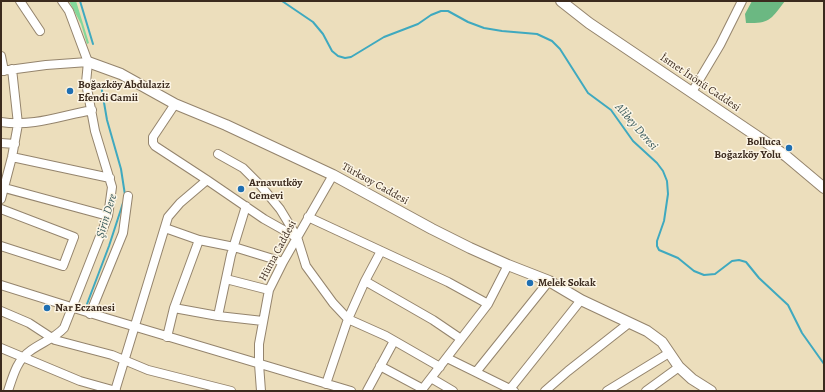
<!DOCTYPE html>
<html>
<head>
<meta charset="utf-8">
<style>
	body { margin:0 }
	#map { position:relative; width:825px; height:392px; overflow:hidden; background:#ecdebc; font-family:Alegreya,serif }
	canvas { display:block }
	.frame { position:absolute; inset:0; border:2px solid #3b2a1e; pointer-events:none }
</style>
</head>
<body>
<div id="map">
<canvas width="825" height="392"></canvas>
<div class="frame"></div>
</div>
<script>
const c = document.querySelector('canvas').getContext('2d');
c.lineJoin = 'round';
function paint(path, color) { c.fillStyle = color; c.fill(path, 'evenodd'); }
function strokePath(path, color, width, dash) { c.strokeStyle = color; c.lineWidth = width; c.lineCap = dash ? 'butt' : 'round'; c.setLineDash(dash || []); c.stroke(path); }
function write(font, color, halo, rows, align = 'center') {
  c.font = font + ' Alegreya,serif'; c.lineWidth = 3; c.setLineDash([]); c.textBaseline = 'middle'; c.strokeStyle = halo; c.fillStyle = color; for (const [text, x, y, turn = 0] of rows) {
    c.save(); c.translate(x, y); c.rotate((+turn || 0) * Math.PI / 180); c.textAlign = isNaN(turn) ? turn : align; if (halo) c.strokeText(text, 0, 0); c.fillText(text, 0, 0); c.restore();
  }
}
const green = new Path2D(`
	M 69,1 L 76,1 L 89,43 L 87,44 L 81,24 Z`);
const forest = new Path2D(`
	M 752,1 L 785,1 C 771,19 770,24 746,23 L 745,14 Z`);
const stream = new Path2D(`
	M 80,1 L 93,44
	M 282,1 L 313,22 L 323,34 L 332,51 L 338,56 L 345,58 L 351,57 L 384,37 L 418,24 L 431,15 L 441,11 L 448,11 L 468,22 L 484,28 L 502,31 L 537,34 L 552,41 L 560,49 L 588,93 L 611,110 L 633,141 L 657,163 L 663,171 L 667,181 L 668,194 L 664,221 L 657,241 L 657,246 L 659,250 L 678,258 L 694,271 L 704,275 L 715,274 L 732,261 L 739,260 L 746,262 L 759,278 L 788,305 L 802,333 L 824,364
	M 101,85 L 107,120 L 121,169 L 125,195
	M 87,304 L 109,246 L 123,203`);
const minor = new Path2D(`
	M 20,1 L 40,31
	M 1,56 L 4,71
	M 1,71 L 46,65 L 88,62
	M 692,92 L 720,45 L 742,1
	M 175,104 L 153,137 L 153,143 L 155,146 L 207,180 L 264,219 L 296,237
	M 1,122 C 33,127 60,116 92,110
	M 1,143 L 15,144
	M 218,154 L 243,168 L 261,186 L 280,209 L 297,237 L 306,266 L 333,303 L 348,319 L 386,336 L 440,367
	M 12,157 L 110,178
	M 1,187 L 108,216
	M 1,199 L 12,157 L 18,124 L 12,69
	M 1,209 L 74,237 L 63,266 L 1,246
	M 308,217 L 448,282 L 488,304
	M 165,228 L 199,240 L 234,247 L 283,262
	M 226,279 L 269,290
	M 365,281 L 381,251
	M 1,285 L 106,318 L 351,391
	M 174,308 L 218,316 L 263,321
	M 1,311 L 29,323 L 55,340 L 112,355 L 148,370 L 231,391
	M 90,314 L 123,233 L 128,196
	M 218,316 L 231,255 L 246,206
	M 167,337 L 174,308 L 199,240
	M 1,348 L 80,381 L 116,391
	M 447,358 L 514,391
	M 380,366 L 423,389
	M 476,372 L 549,281
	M 431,378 L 453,391
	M 326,384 L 348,319 L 365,281 L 433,320 L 461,339
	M 510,389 L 581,300
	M 8,391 C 13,376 17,360 30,351 C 41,343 55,338 64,328 L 108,216 L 112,187 L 95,131 L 86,83 L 88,62 L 69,11 L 62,1
	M 115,391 L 168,217 L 180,203 L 207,180
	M 261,391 L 259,364 L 259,344 L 269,290 L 283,262 L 333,175
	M 367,391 L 394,341
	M 421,391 L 488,304 L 508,265
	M 545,391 L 568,371 L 629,323
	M 607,391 L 669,353
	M 646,391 L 679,367`);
const major = new Path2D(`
	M 561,1 L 589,23 L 773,147 L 786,156 L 824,188
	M 88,62 L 121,74 L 175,104 L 226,125 L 333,175 L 432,229 L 470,248 L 508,265 L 549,281 L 581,300 L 647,331 L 662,342 L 679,367 L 692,379 L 711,391`);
const markers = [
	[70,91,4,"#1f6fb2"],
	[789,148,4,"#1f6fb2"],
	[241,189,4,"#1f6fb2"],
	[530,283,4,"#1f6fb2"],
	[47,308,4,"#1f6fb2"]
];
const streetNames = [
	["İsmet İnönü Caddesi",700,83,34],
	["Türksoy Caddesi",375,184,29],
	["Hüma Caddesi",278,251,-62]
];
const poiNames = [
	["Boğazköy Abdulaziz",78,85],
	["Efendi Camii",78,98],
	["Bolluca",781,142,"right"],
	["Boğazköy Yolu",781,155,"right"],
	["Arnavutköy",249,183],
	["Cemevi",249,196],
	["Melek Sokak",538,283],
	["Nar Eczanesi",55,308]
];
const waterNames = [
	["Alibey Deresi",636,127,49],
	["Şirin Dere",107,216,-73]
];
paint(green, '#84d89a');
paint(forest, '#6bb882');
strokePath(stream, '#3fa9bf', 2);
strokePath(minor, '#94846d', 10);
strokePath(major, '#94846d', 12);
strokePath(minor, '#fff', 8);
strokePath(major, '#fff', 10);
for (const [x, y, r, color] of markers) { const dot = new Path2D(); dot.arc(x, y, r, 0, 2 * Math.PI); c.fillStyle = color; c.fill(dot); strokePath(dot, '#fcf5e5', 1.5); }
write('11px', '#3b2a1e', '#fcf5e5', streetNames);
write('bold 11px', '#3b2a1e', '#fcf5e5', poiNames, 'left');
write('italic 12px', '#3d5d5e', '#fcf5e5', waterNames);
</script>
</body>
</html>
